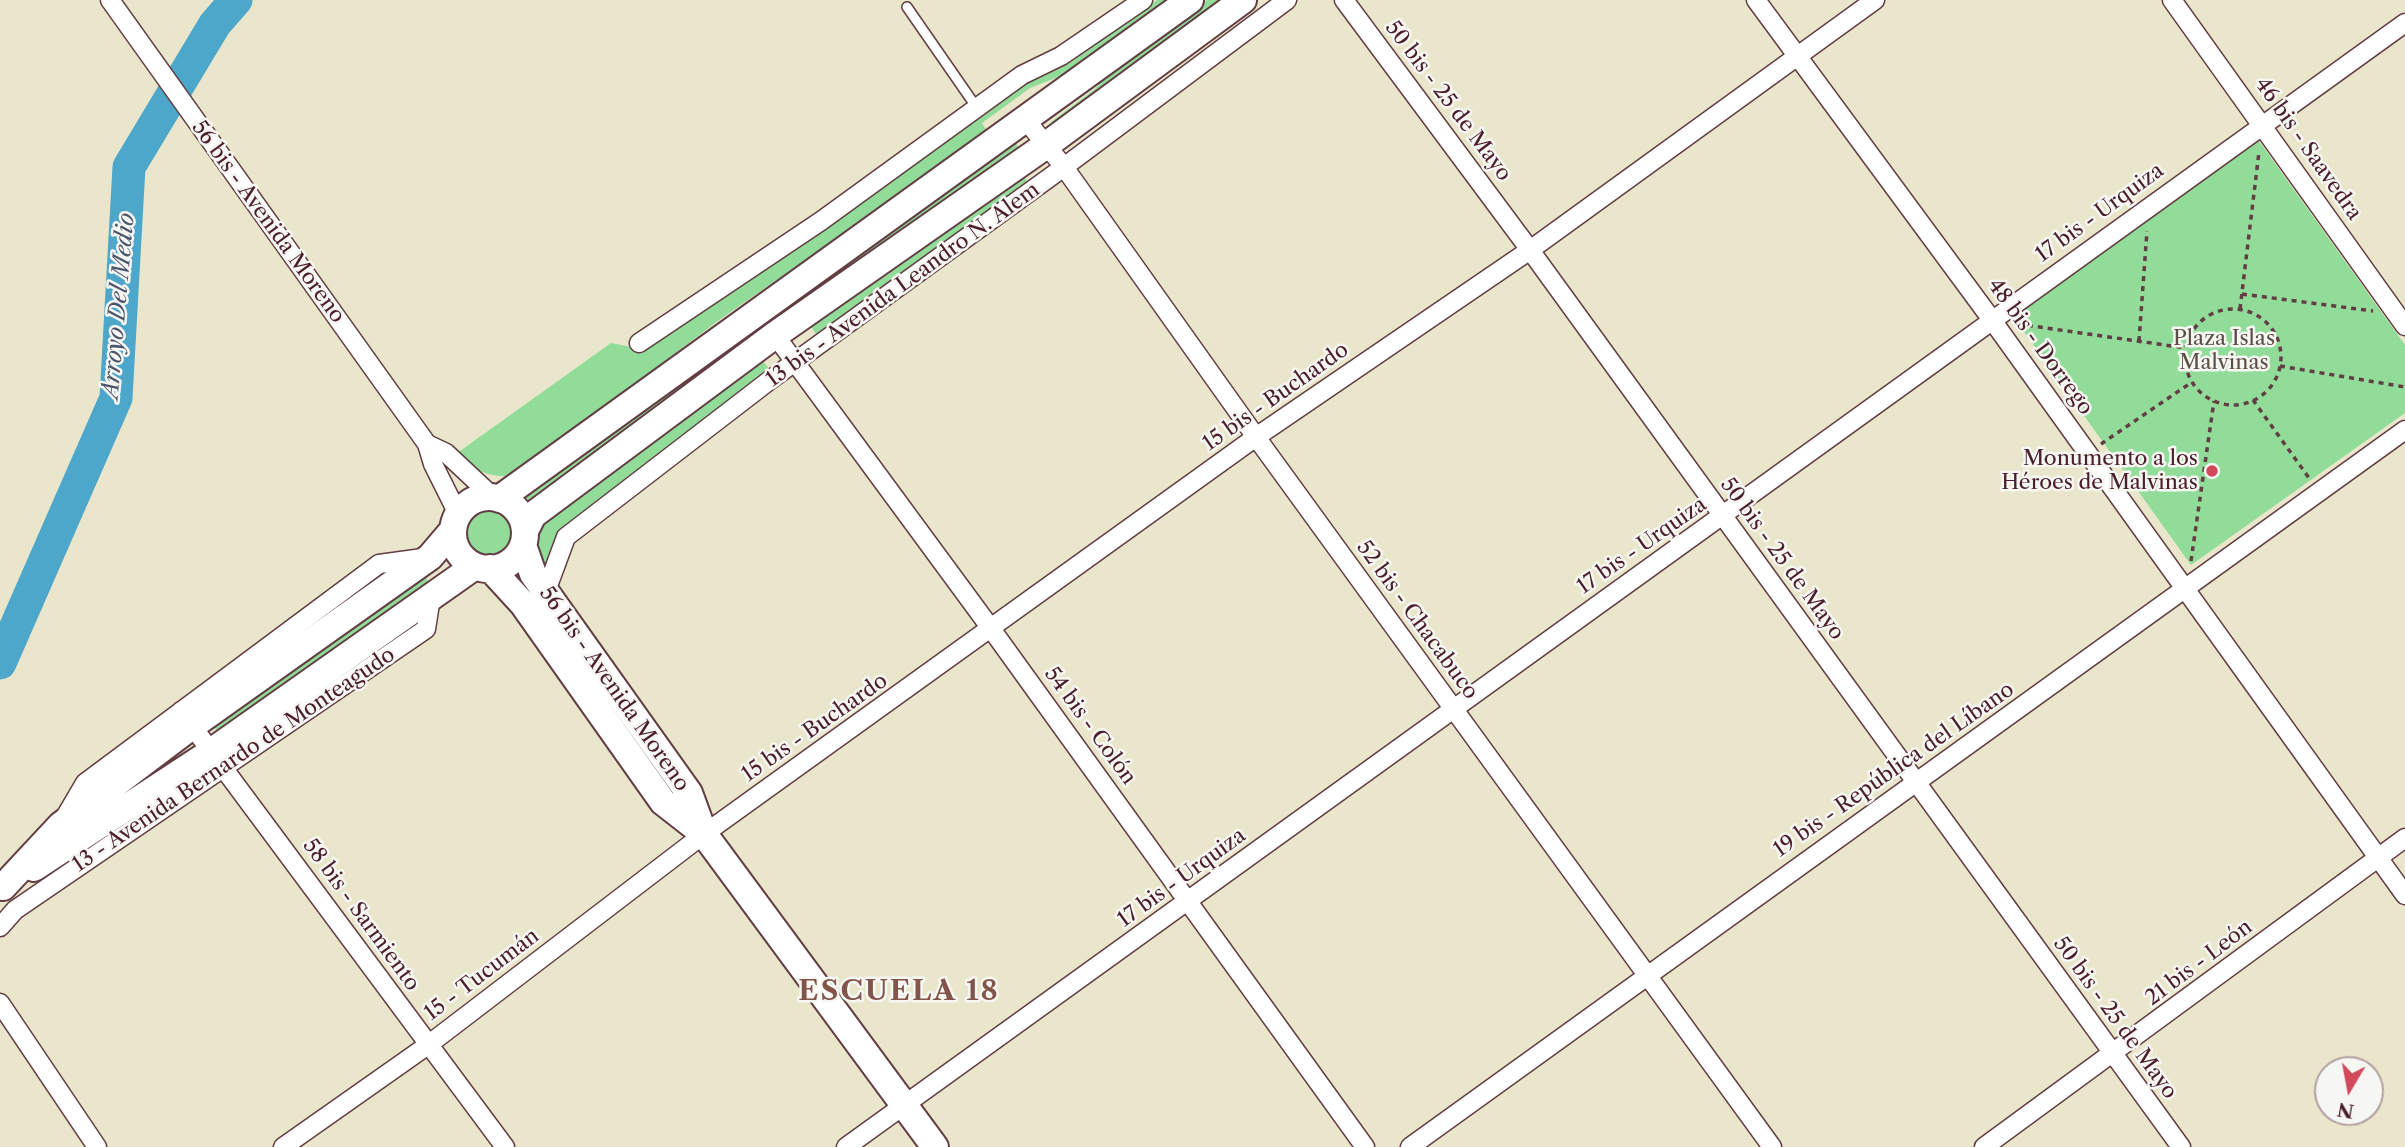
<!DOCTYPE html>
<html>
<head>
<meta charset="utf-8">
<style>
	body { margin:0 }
	#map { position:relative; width:2405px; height:1147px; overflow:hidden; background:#eae6cb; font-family:"Libre Caslon Text",serif }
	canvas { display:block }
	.north { position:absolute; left:2314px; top:1056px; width:70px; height:70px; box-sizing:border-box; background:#f6f6f2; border:2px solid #b1a0a2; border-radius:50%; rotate:190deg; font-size:19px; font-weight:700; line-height:28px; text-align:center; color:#4a1f2b }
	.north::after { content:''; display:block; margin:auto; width:24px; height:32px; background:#d1495b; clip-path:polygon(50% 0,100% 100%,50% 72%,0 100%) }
</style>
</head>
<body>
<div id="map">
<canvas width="2405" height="1147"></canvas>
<div class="north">N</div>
</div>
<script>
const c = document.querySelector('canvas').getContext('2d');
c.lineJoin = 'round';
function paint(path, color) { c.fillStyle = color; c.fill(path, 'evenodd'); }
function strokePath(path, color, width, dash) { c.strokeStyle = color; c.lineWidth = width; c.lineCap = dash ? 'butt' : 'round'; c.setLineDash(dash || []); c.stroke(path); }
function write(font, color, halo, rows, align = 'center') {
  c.font = font + ' "Libre Caslon Text",serif'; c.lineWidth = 5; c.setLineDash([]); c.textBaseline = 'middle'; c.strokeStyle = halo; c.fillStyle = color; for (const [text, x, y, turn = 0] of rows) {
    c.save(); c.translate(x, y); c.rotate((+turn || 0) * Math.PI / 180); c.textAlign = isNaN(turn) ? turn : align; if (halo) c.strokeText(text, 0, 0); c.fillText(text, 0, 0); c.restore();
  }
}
const green = new Path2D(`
	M 1157,0 L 1171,0 L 1068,73 L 1030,88 L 982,123 L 988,133 L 719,320 L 516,474 C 492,481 473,468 453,456 L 611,343 L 642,349 L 1030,80 L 1070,63 Z
	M 1207,0 L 1230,0 L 1056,127 L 1051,122 L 1095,89 L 1117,65 Z
	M 1013,139 L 1020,150 L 528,506 L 521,496 Z
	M 2259,141 L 2405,345 L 2405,413 L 2191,565 L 2012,315 Z
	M 1021,172 L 1027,181 L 818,337 L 808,322 Z
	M 759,356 L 770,370 L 558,533 L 545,569 C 533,553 535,534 546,519 Z
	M464 532a24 24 0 1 1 48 0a24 24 0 1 1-48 0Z
	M 423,574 L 430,584 L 219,733 L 214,727 Z`);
const river = new Path2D(`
	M 0,663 L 116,398 L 129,167 L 215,24 L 236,0`);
const path = new Path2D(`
	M 2242,294 L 2373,311
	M 2240,309 L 2259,152
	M2185 357a48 48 0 1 1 96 0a48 48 0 1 1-96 0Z
	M 2018,324 L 2186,348
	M 2139,341 L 2147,231
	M 2280,366 L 2405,387
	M 2253,400 L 2309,478
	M 2101,444 L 2192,382
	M 2191,561 L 2214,401`);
const service = new Path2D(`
	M 907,7 L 977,108`);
const minor = new Path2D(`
	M 110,0 L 427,444 L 433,464 L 458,514
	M 1344,0 L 1530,250 L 2181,1147
	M 1756,0 L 1992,320 L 2405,895
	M 2172,0 L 2405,326
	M 1025,119 L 1064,167 L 1256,437 L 1772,1147
	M 775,335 L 992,630 L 1365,1147
	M 639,343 L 821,221 L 1022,75 L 1061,56 L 1143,0
	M 427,444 L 446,453 L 493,497
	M 546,591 L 566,537 L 770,380 L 1064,167 L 1287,0
	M 181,711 L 505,1147
	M 65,817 L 85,783 L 379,564 L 423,558
	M 0,927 L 15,910 L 426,629 L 431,597
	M 0,1003 L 97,1147
	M 283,1147 L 428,1045 L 704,834 L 1256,437 L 1530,250 L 1875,0
	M 846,1147 L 2405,23
	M 1410,1147 L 2405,430
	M 1984,1147 L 2405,838`);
const secondary = new Path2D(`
	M453 533a36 36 0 1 1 72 0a36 36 0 1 1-72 0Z
	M 499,499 L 1190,0
	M 525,531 L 533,515 L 775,335 L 1045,146 L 1243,0
	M 523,545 L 533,574 L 689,793 L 704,834 L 935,1147
	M 490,568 L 523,604 L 663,802 L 704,834
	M 34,868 L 211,752 L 475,566
	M 3,887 L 61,825 L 192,726 L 430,557 L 453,530`);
const markers = [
	[2212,471,7,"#d1495b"]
];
const streetNames = [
	["50 bis - 25 de Mayo",1448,101,53],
	["46 bis - Saavedra",2308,149,55],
	["17 bis - Urquiza",2100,213,-36],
	["56 bis - Avenida Moreno",268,222,54],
	["13 bis - Avenida Leandro N. Alem",903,285,-36],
	["48 bis - Dorrego",2040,347,54],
	["15 bis - Buchardo",1276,397,-35],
	["17 bis - Urquiza",1642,546,-35],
	["50 bis - 25 de Mayo",1782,559,54],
	["52 bis - Chacabuco",1417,620,54],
	["56 bis - Avenida Moreno",614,689,55],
	["54 bis - Colón",1090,726,54],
	["15 bis - Buchardo",815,728,-35],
	["13 - Avenida Bernardo de Monteagudo",234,760,-34],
	["19 bis - República del Líbano",1894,770,-35],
	["17 bis - Urquiza",1182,878,-36],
	["58 bis - Sarmiento",361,915,54],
	["21 bis - León",2199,963,-37],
	["15 - Tucumán",482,975,-37],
	["50 bis - 25 de Mayo",2115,1018,54]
];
const parkNames = [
	["Plaza Islas",2224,339],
	["Malvinas",2224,363]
];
const poiNames = [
	["Monumento a los",2198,459],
	["Héroes de Malvinas",2198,483]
];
const waterNames = [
	["Arroyo Del Medio",119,306,-85]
];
const districtNames = [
	["ESCUELA 18",899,992]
];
paint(green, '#91dc99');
strokePath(river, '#4da7cb', 33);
strokePath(service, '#623d43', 12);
strokePath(minor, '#623d43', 21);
strokePath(secondary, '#623d43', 30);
strokePath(path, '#623d43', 3.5, [5, 5]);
strokePath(service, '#fff', 9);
strokePath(minor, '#fff', 18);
strokePath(secondary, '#fff', 26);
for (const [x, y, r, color] of markers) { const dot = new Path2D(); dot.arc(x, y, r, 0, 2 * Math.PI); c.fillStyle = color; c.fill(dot); strokePath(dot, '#f6f6f2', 2.5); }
write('21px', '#4a1f2b', '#f6f6f2', streetNames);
write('21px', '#5c4e46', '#f6f6f2', parkNames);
write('21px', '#4a1f2b', '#f6f6f2', poiNames, 'right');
write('italic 23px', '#4b556b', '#f6f6f2', waterNames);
c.letterSpacing = '2px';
write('bold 28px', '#835449', '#f6f6f2', districtNames);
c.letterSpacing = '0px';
</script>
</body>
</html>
